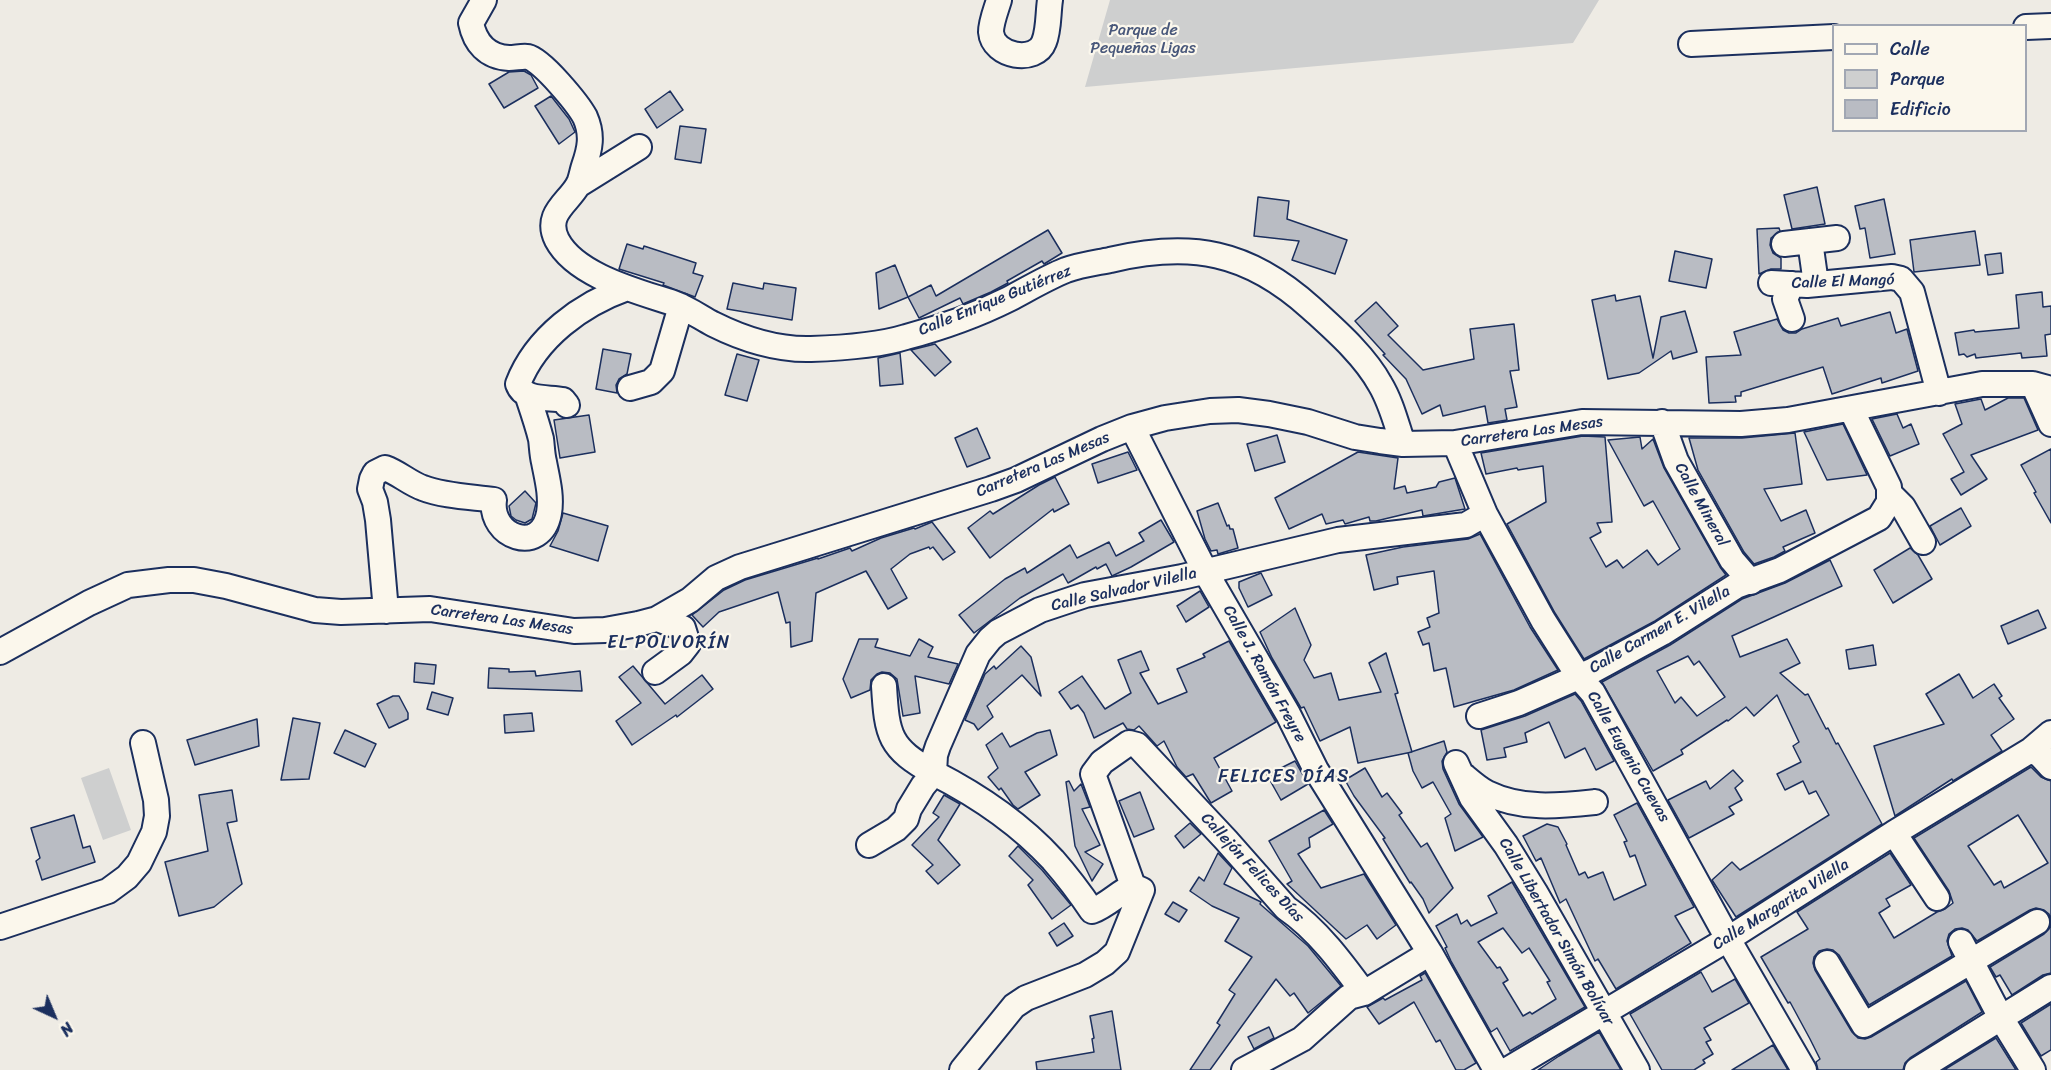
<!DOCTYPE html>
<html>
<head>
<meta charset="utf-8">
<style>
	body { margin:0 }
	#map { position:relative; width:2051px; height:1070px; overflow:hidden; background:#eeebe4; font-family:Sriracha,sans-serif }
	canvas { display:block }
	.legend { position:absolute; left:1832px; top:24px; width:195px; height:108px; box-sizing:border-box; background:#fbf7ec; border:2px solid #a1a7b3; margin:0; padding:8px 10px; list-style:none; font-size:18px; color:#1b2f5e }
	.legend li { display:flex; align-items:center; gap:12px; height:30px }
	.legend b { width:30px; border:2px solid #a1a7b3 }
	.north { position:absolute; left:24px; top:986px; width:60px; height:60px; -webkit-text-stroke:4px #fbf7ec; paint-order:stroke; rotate:136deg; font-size:16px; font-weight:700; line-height:24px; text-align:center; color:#1b2f5e }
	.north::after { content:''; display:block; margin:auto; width:21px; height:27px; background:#1b2f5e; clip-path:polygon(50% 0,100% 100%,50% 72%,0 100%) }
</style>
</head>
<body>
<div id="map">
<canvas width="2051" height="1070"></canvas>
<ul class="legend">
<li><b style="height:8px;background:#fbf7ec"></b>Calle</li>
<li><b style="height:16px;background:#cecfcf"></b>Parque</li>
<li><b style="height:16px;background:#b9bcc3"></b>Edificio</li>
</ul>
<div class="north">N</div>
</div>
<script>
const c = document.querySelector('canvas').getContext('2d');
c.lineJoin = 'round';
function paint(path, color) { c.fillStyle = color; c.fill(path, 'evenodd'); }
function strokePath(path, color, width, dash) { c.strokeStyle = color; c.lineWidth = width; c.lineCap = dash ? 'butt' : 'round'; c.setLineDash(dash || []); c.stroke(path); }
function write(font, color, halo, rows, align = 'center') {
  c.font = font + ' Sriracha,sans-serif'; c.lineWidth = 4.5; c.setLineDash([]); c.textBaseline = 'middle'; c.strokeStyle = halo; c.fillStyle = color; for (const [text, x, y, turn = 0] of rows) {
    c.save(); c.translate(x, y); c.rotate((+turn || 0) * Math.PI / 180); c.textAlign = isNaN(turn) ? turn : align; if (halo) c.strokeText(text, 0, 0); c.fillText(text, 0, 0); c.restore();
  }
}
const green = new Path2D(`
	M 1110,0 L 1599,0 L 1573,43 L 1085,87 Z
	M 109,768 L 131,830 L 103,840 L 81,778 Z`);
const building = new Path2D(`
	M 524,71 L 531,75 L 538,88 L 504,108 L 489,84 L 509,72 Z
	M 670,91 L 683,110 L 657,128 L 645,109 Z
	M 551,96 L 569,119 L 575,132 L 559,144 L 535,106 Z
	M 680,126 L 706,129 L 701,163 L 675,159 Z
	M 1817,187 L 1825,224 L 1792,229 L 1784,195 Z
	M 1258,197 L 1289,201 L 1287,219 L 1347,240 L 1335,274 L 1292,260 L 1299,241 L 1254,236 Z
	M 1884,199 L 1895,254 L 1870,258 L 1865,228 L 1860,229 L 1855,206 Z
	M 1779,228 L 1780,231 L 1771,238 L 1770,245 L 1773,253 L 1781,258 L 1781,269 L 1771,269 L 1759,274 L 1757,229 Z
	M 1048,230 L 1062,253 L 1044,264 L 1042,261 L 1007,281 L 1008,283 L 991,292 L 963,304 L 960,298 L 919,318 L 908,297 L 931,285 L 936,296 Z
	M 1975,231 L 1980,265 L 1914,272 L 1910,240 Z
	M 627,244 L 643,249 L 644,246 L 696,263 L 693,273 L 703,276 L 695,297 L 663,285 L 664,283 L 619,269 Z
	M 1675,251 L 1712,259 L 1706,288 L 1669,281 Z
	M 2001,253 L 2003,273 L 1988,275 L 1985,255 Z
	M 895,265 L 908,297 L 879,309 L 876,273 Z
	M 733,283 L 763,289 L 764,283 L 796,288 L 792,320 L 727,309 Z
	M 2042,292 L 2043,307 L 2051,306 L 2051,334 L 2045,335 L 2047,356 L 2022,358 L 2021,353 L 1976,358 L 1975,354 L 1967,357 L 1964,354 L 1959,355 L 1955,333 L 1974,330 L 1975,332 L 2019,328 L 2016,295 Z
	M 1615,295 L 1616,301 L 1640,296 L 1653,358 L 1661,317 L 1685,311 L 1697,352 L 1673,359 L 1671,351 L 1639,373 L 1608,379 L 1592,300 Z
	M 1376,302 L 1398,326 L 1388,335 L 1423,370 L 1474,359 L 1470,329 L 1514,324 L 1519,370 L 1510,371 L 1517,407 L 1505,409 L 1507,420 L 1488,423 L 1485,406 L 1443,416 L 1440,405 L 1422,414 L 1406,379 L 1383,355 L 1385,354 L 1355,321 Z
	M 1890,312 L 1896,333 L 1907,329 L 1918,371 L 1882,383 L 1881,378 L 1832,394 L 1823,367 L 1741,392 L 1741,396 L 1735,396 L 1736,402 L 1709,403 L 1706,357 L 1741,355 L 1734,332 L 1777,319 L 1783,330 L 1789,333 L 1796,333 L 1802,329 L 1838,318 L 1841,326 Z
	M 935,344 L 951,362 L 935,376 L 911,350 Z
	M 603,349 L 631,354 L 627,374 L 619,379 L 616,385 L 617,393 L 596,389 Z
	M 900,353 L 903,384 L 880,386 L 878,358 Z
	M 737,354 L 759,360 L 747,401 L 725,395 Z
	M 2008,398 L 2024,398 L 2038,430 L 1971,455 L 1987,479 L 1961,495 L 1951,479 L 1964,472 L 1943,434 L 1962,424 L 1955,404 L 1981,399 L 1985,410 Z
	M 1897,414 L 1903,428 L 1911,424 L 1919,444 L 1890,456 L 1872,419 Z
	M 589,415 L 595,452 L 560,458 L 554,420 Z
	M 1843,424 L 1867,475 L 1827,480 L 1804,432 Z
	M 977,428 L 990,458 L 967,467 L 955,438 Z
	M 1795,433 L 1802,484 L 1764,489 L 1781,521 L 1806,510 L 1815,533 L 1783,547 L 1785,551 L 1774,557 L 1754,564 L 1744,552 L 1698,470 L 1689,438 L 1742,438 Z
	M 1277,435 L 1285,462 L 1255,471 L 1247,444 Z
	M 1583,436 L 1605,437 L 1612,522 L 1597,523 L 1601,532 L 1590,538 L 1606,567 L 1617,560 L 1623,568 L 1647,550 L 1658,565 L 1680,549 L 1653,501 L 1644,506 L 1608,440 L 1640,437 L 1642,449 L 1653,439 L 1664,468 L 1720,567 L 1726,575 L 1655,621 L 1584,659 L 1555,613 L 1507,524 L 1546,502 L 1543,466 L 1518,470 L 1517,468 L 1486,474 L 1481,453 Z
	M 2051,449 L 2051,523 L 2034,493 L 2036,492 L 2021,465 Z
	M 1128,452 L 1137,470 L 1098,483 L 1092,464 Z
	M 1358,452 L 1398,458 L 1394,489 L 1405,486 L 1407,493 L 1436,487 L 1439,482 L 1455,478 L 1465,509 L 1423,516 L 1422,510 L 1376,521 L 1370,521 L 1369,517 L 1345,524 L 1343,520 L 1326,524 L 1322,514 L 1289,529 L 1275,498 Z
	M 1055,477 L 1069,504 L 1054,512 L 1053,509 L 990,558 L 968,528 L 990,511 L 993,514 L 1039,485 Z
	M 525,491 L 536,503 L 532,519 L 525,523 L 516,520 L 511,516 L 509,506 Z
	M 1218,503 L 1227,526 L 1229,525 L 1230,529 L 1233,529 L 1238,548 L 1218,554 L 1217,550 L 1211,551 L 1205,539 L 1197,511 Z
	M 1961,508 L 1971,526 L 1940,545 L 1930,526 Z
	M 563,513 L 608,526 L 598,561 L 550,546 L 558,531 Z
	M 1161,520 L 1174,542 L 1131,567 L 1112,576 L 1106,564 L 1097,569 L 1096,567 L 1068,583 L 1063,574 L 1020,598 L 974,633 L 959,615 L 1005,579 L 1025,568 L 1027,573 L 1070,545 L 1077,558 L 1109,542 L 1116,556 L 1144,541 L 1139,533 Z
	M 932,522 L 955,552 L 943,560 L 933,547 L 930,549 L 929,547 L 910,554 L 891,569 L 907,598 L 888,609 L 866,571 L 816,593 L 812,641 L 791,647 L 790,622 L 786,623 L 778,592 L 719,612 L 703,627 L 692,615 L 724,590 L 745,580 L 818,558 L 818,559 L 850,548 L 852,551 L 881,538 L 914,528 L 915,529 Z
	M 1480,534 L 1530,627 L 1558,670 L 1514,690 L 1454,707 L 1446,668 L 1434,671 L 1429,643 L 1423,645 L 1418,632 L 1430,627 L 1427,618 L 1439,613 L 1434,571 L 1397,577 L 1398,584 L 1374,590 L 1366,555 L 1403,547 L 1468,539 Z
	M 1910,548 L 1918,555 L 1932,579 L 1893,603 L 1874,570 Z
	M 1830,560 L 1842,586 L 1732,636 L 1740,657 L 1787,639 L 1800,663 L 1780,673 L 1805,695 L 1808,694 L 1826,729 L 1828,728 L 1836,744 L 1838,743 L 1882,824 L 1736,917 L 1712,880 L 1732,862 L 1740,870 L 1829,815 L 1816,791 L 1809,794 L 1803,781 L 1785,790 L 1777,774 L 1801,762 L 1793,746 L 1799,742 L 1777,695 L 1754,716 L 1746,707 L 1728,721 L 1727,720 L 1681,750 L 1683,754 L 1653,771 L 1602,682 L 1670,645 L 1742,599 L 1785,583 ZM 1688,656 L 1694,665 L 1699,661 L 1725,697 L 1697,716 L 1681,697 L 1675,703 L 1657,671 Z
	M 1261,573 L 1272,595 L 1248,607 L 1239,588 L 1239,582 Z
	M 1200,591 L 1209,607 L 1186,622 L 1177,606 Z
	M 1295,608 L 1311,645 L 1304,660 L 1314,678 L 1331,673 L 1339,700 L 1381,692 L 1369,663 L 1386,653 L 1398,693 L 1395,694 L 1412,752 L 1358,763 L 1350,727 L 1320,741 L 1304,707 L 1301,708 L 1272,658 L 1260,632 Z
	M 2038,610 L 2046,628 L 2008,644 L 2001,626 Z
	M 859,639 L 878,639 L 875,647 L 910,656 L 919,639 L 933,647 L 928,657 L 958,664 L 949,684 L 915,676 L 920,713 L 903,716 L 897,679 L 890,673 L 882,672 L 877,674 L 871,680 L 870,690 L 851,698 L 843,679 Z
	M 1229,641 L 1276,722 L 1214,758 L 1232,791 L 1211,803 L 1193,774 L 1186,777 L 1177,767 L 1164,741 L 1157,746 L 1139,726 L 1134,730 L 1127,729 L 1123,723 L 1094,738 L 1084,713 L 1078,705 L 1071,709 L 1059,692 L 1082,676 L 1105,709 L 1131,693 L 1118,660 L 1141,651 L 1149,670 L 1140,673 L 1158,704 L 1187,692 L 1177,669 L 1205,657 L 1203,654 Z
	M 1873,645 L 1876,665 L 1849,669 L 1846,650 Z
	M 1021,646 L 1031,657 L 1041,696 L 1022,675 L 987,706 L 993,717 L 978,730 L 974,724 L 965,720 L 985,674 L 994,666 L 996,669 Z
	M 415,663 L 436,665 L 434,684 L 414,682 Z
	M 633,666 L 665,704 L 702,675 L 713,689 L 677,717 L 676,715 L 632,745 L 616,721 L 641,703 L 619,677 Z
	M 489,668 L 509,669 L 509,672 L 535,671 L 536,676 L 580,671 L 582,691 L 488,688 Z
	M 1959,674 L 1973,698 L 1994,684 L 2002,696 L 1999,698 L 2014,719 L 1991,735 L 2002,751 L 1953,781 L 1952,779 L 1895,816 L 1874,746 L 1944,724 L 1926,694 Z
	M 432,692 L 453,698 L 448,715 L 427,709 Z
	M 1575,694 L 1581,701 L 1614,761 L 1596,770 L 1585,748 L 1565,758 L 1549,722 L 1525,733 L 1527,742 L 1504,748 L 1506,757 L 1487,760 L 1481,730 L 1525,716 Z
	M 393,696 L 399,696 L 408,713 L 408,719 L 389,728 L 377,704 Z
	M 532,713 L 534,731 L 505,733 L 504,715 Z
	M 293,718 L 320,723 L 309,779 L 281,780 Z
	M 257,719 L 259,746 L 195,765 L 187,740 Z
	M 345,730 L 376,744 L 365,767 L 334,753 Z
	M 1050,730 L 1057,755 L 1025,772 L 1040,795 L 1018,809 L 1013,805 L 1001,788 L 999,790 L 988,777 L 998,768 L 986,745 L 1002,733 L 1010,747 L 1037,733 Z
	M 1444,741 L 1447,752 L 1442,761 L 1443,769 L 1459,804 L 1483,837 L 1455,851 L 1445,818 L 1451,814 L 1433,782 L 1422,788 L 1413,771 L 1408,753 Z
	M 1295,761 L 1308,784 L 1281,800 L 1267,775 Z
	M 2031,767 L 2041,777 L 2051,781 L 2051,921 L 2049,914 L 2044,910 L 2036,908 L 2030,910 L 1977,941 L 1968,930 L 1962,928 L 1955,929 L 1949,934 L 1947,941 L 1952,956 L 1869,1005 L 1839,955 L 1833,950 L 1827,949 L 1819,951 L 1814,957 L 1813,963 L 1815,970 L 1852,1032 L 1858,1038 L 1865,1039 L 1871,1037 L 1966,981 L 1982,1012 L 1910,1058 L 1905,1063 L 1903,1070 L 1818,1070 L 1816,1062 L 1820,1059 L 1810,1039 L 1790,1002 L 1788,1003 L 1761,957 L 1808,929 L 1797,912 L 1890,853 L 1911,885 L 1886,899 L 1890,906 L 1879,913 L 1894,938 L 1937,912 L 1945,909 L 1953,903 L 1949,891 L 1914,838 ZM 2018,815 L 2048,863 L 2004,888 L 2001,881 L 1994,885 L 1968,846 Z
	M 1365,768 L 1382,797 L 1387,793 L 1402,813 L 1399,815 L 1421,847 L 1427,843 L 1453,888 L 1429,913 L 1423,899 L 1411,882 L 1410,883 L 1383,839 L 1385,838 L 1354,796 L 1345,780 Z
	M 1733,770 L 1743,781 L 1735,788 L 1742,800 L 1729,807 L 1734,814 L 1689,838 L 1668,800 L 1706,781 L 1710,789 Z
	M 1069,781 L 1074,791 L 1081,784 L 1090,807 L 1082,809 L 1100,845 L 1085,852 L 1103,864 L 1092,881 L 1075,846 L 1066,782 Z
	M 232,790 L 237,821 L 227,823 L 242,884 L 214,907 L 179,916 L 165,862 L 208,851 L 199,795 Z
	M 1140,792 L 1154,829 L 1134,837 L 1119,801 Z
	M 944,795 L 960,804 L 938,840 L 960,865 L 938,884 L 926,871 L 933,865 L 912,845 L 939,817 L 933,813 Z
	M 1637,803 L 1694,907 L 1675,916 L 1691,943 L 1616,989 L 1598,959 L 1595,961 L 1566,899 L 1560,903 L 1541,858 L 1536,861 L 1523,836 L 1547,824 L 1558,827 L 1567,844 L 1566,845 L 1579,875 L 1585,872 L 1588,878 L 1603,872 L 1614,900 L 1646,885 L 1635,855 L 1630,857 L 1624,842 L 1627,841 L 1614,815 Z
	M 1324,810 L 1333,824 L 1309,838 L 1310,847 L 1298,854 L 1321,888 L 1364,874 L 1396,925 L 1377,939 L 1367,925 L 1346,939 L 1287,884 L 1292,881 L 1269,841 Z
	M 74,815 L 83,848 L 90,846 L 95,862 L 42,880 L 36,861 L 40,858 L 31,828 Z
	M 1190,823 L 1201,834 L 1184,848 L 1175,836 Z
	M 1018,846 L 1042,870 L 1071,905 L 1052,919 L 1028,885 L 1033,880 L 1009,856 Z
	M 1218,853 L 1232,868 L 1224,884 L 1261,902 L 1260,904 L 1308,946 L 1341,986 L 1308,1013 L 1294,993 L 1290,996 L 1276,979 L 1210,1070 L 1190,1070 L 1220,1025 L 1217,1023 L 1235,994 L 1229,990 L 1252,957 L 1225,941 L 1239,918 L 1212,906 L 1190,891 L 1199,877 L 1204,881 Z
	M 1512,882 L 1585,1007 L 1510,1051 L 1497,1028 L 1491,1032 L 1451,961 L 1445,948 L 1447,947 L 1436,926 L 1457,914 L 1461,924 L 1467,920 L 1471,926 L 1497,913 L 1488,896 ZM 1503,928 L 1522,953 L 1529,948 L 1550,981 L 1547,982 L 1556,999 L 1532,1014 L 1530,1012 L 1523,1016 L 1503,983 L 1508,980 L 1500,967 L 1497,968 L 1478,942 Z
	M 1173,902 L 1187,910 L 1179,922 L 1165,914 Z
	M 1064,923 L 1073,936 L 1057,946 L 1049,933 Z
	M 2051,923 L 2051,973 L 2043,975 L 2012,995 L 2000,975 L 1996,977 L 1990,967 L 2044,934 L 2049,929 Z
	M 1701,972 L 1712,992 L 1735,979 L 1749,1003 L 1704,1028 L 1711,1040 L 1706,1042 L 1713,1054 L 1703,1060 L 1705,1063 L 1694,1070 L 1662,1070 L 1630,1014 Z
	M 1425,973 L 1476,1063 L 1464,1070 L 1456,1070 L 1440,1040 L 1436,1042 L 1414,1002 L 1379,1024 L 1367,1007 L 1383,998 L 1385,1000 L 1422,980 L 1420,976 Z
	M 2051,1004 L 2051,1050 L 2041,1056 L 2021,1023 Z
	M 1112,1011 L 1121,1070 L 1037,1070 L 1036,1062 L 1094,1052 L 1092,1039 L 1094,1038 L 1090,1016 Z
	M 1269,1027 L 1274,1038 L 1254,1049 L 1248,1037 Z
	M 1599,1032 L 1621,1070 L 1538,1070 L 1559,1056 Z
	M 1996,1038 L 2016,1070 L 1944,1070 Z
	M 1773,1045 L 1788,1070 L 1732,1070 Z`);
const minor = new Path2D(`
	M 484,0 L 471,23 C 475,43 487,57 509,58 C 515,58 523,56 528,57 C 542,60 578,104 585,117 C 593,135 590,149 584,166 C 582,172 581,180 578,185 C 568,203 544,214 557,240 C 576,276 637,291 673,303 C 687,308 700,317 713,324 C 743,339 777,350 811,349 C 842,348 877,346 906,337 C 940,328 977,315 1009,299 C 1028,289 1046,278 1066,270 C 1080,265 1095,263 1110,260 C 1191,241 1248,251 1311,308 C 1335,330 1364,355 1380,384 C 1391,402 1396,423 1403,444
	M 999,0 C 996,10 991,22 991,32 C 993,57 1036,64 1044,42 C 1049,30 1048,13 1050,0
	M 2026,27 L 2051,26
	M 1691,44 L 1834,37
	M 578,185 L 639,147
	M 1810,241 L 1816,284
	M 1784,244 L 1837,238
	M 1771,283 L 1807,285 L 1892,277 L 1901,279 L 1912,292 L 1939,393
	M 1792,319 L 1785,299 L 1792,284
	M 2033,384 L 2051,424
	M 630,388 L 651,382 L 662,371 L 681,306
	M 567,405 L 563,400 C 548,397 524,401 518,384 C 536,337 582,304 627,288
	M 1662,422 L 1676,461 L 1732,560 L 1751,582
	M 1132,427 L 1205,571 L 1288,714 L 1316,770 L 1430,953 L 1496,1070
	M 1455,443 L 1485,514 L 1543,620 L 1579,677 L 1593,693 L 1728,939 L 1804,1070
	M 1890,494 L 1903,507 L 1923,542
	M 386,611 L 378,520 L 375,502 L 370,489 L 372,479 L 375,473 L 385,468 C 399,473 409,483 423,488 C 443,496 472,497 494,500 C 489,537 541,556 549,513 C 552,496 547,478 544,462 C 542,454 542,446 541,439 C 537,423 532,409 527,394
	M 0,652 L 89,603 L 128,585 L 169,580 L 194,580 L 226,586 L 315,610 L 341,612 L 430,609 L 574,631 L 605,630 L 638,624 L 657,619 L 690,600 L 716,578 L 740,567 L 991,489 L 1016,480 L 1102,439 L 1132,427 L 1165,418 L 1210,411 L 1238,410 L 1269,414 L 1308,422 L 1355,437 L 1380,441 L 1403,444 L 1455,443 L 1582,422 L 1741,424 L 1788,420 L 1982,384 L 2033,384 L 2051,389
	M 655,672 L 681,653 L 688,644 L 683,628 L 657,619
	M 1479,716 L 1519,703 L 1592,671 L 1662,633 L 1736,586 L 1780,570 L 1879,518 L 1889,502 L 1889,487 L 1851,409
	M 2031,750 L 2040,755 L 2051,767
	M 1456,763 L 1472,798 L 1506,845 L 1535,892 L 1637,1070
	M 1464,776 C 1471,782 1479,789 1487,793 C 1522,810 1558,806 1595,802
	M 1894,833 L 1937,898
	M 869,845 L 896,829 L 906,819 L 909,809 L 923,786 L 934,773 C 889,748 887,736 884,686
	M 1133,886 L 1093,774 L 1102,762 L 1129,743 L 1137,745 L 1226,840 L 1286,908 C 1317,929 1342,963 1364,993
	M 0,927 L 108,891 L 127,877 L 139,863 L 154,832 L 157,816 L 156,800 L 143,743
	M 1961,942 L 2001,1018 L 2033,1070
	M 1827,963 L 1864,1025 L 2037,922
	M 962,1070 L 1014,1006 L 1026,998 L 1085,975 L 1105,963 L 1117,952 L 1142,890 L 1133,886 C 1118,893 1108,905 1092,911 C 1080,893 1067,876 1053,860 C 1020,824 977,795 934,773 L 935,755 L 938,746 L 978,654 L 990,639 L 998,632 L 1040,610 L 1085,595 L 1182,577 L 1338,540 L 1466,525 L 1485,514
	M 1244,1070 L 1302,1039 L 1349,997 L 1364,993 L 1430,953
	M 1507,1070 L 1728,939 L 1894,833 L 2031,750 L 2051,733
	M 1917,1070 L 2051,987`);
const parkNames = [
	["Parque de",1143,31],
	["Pequeñas Ligas",1143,49]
];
const streetNames = [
	["Calle El Mangó",1843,282,-2],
	["Calle Enrique Gutiérrez",995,301,-22],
	["Carretera Las Mesas",1532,432,-8],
	["Carretera Las Mesas",1043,465,-23],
	["Calle Mineral",1701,505,61],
	["Calle Salvador Vilella",1124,590,-13],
	["Carretera Las Mesas",502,620,8],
	["Calle Carmen E. Vilella",1660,630,-30],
	["Calle J. Ramón Freyre",1264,674,61],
	["Calle Eugenio Cuevas",1628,757,60],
	["Callejón Felices Días",1252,868,47],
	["Calle Margarita Vilella",1781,905,-32],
	["Calle Libertador Simón Bolívar",1556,932,60]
];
const neighbourhoodNames = [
	["EL POLVORÍN",669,643],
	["FELICES DÍAS",1284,777]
];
paint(green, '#cecfcf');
paint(building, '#b9bcc3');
strokePath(building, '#1b2f5e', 1.5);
strokePath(minor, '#1b2f5e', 28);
strokePath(minor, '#fbf7ec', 24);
write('16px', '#48577a', '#fbf7ec', parkNames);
write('16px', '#1b2f5e', '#fbf7ec', streetNames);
c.letterSpacing = '1.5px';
write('18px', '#1b2f5e', '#fbf7ec', neighbourhoodNames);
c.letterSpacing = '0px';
</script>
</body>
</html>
